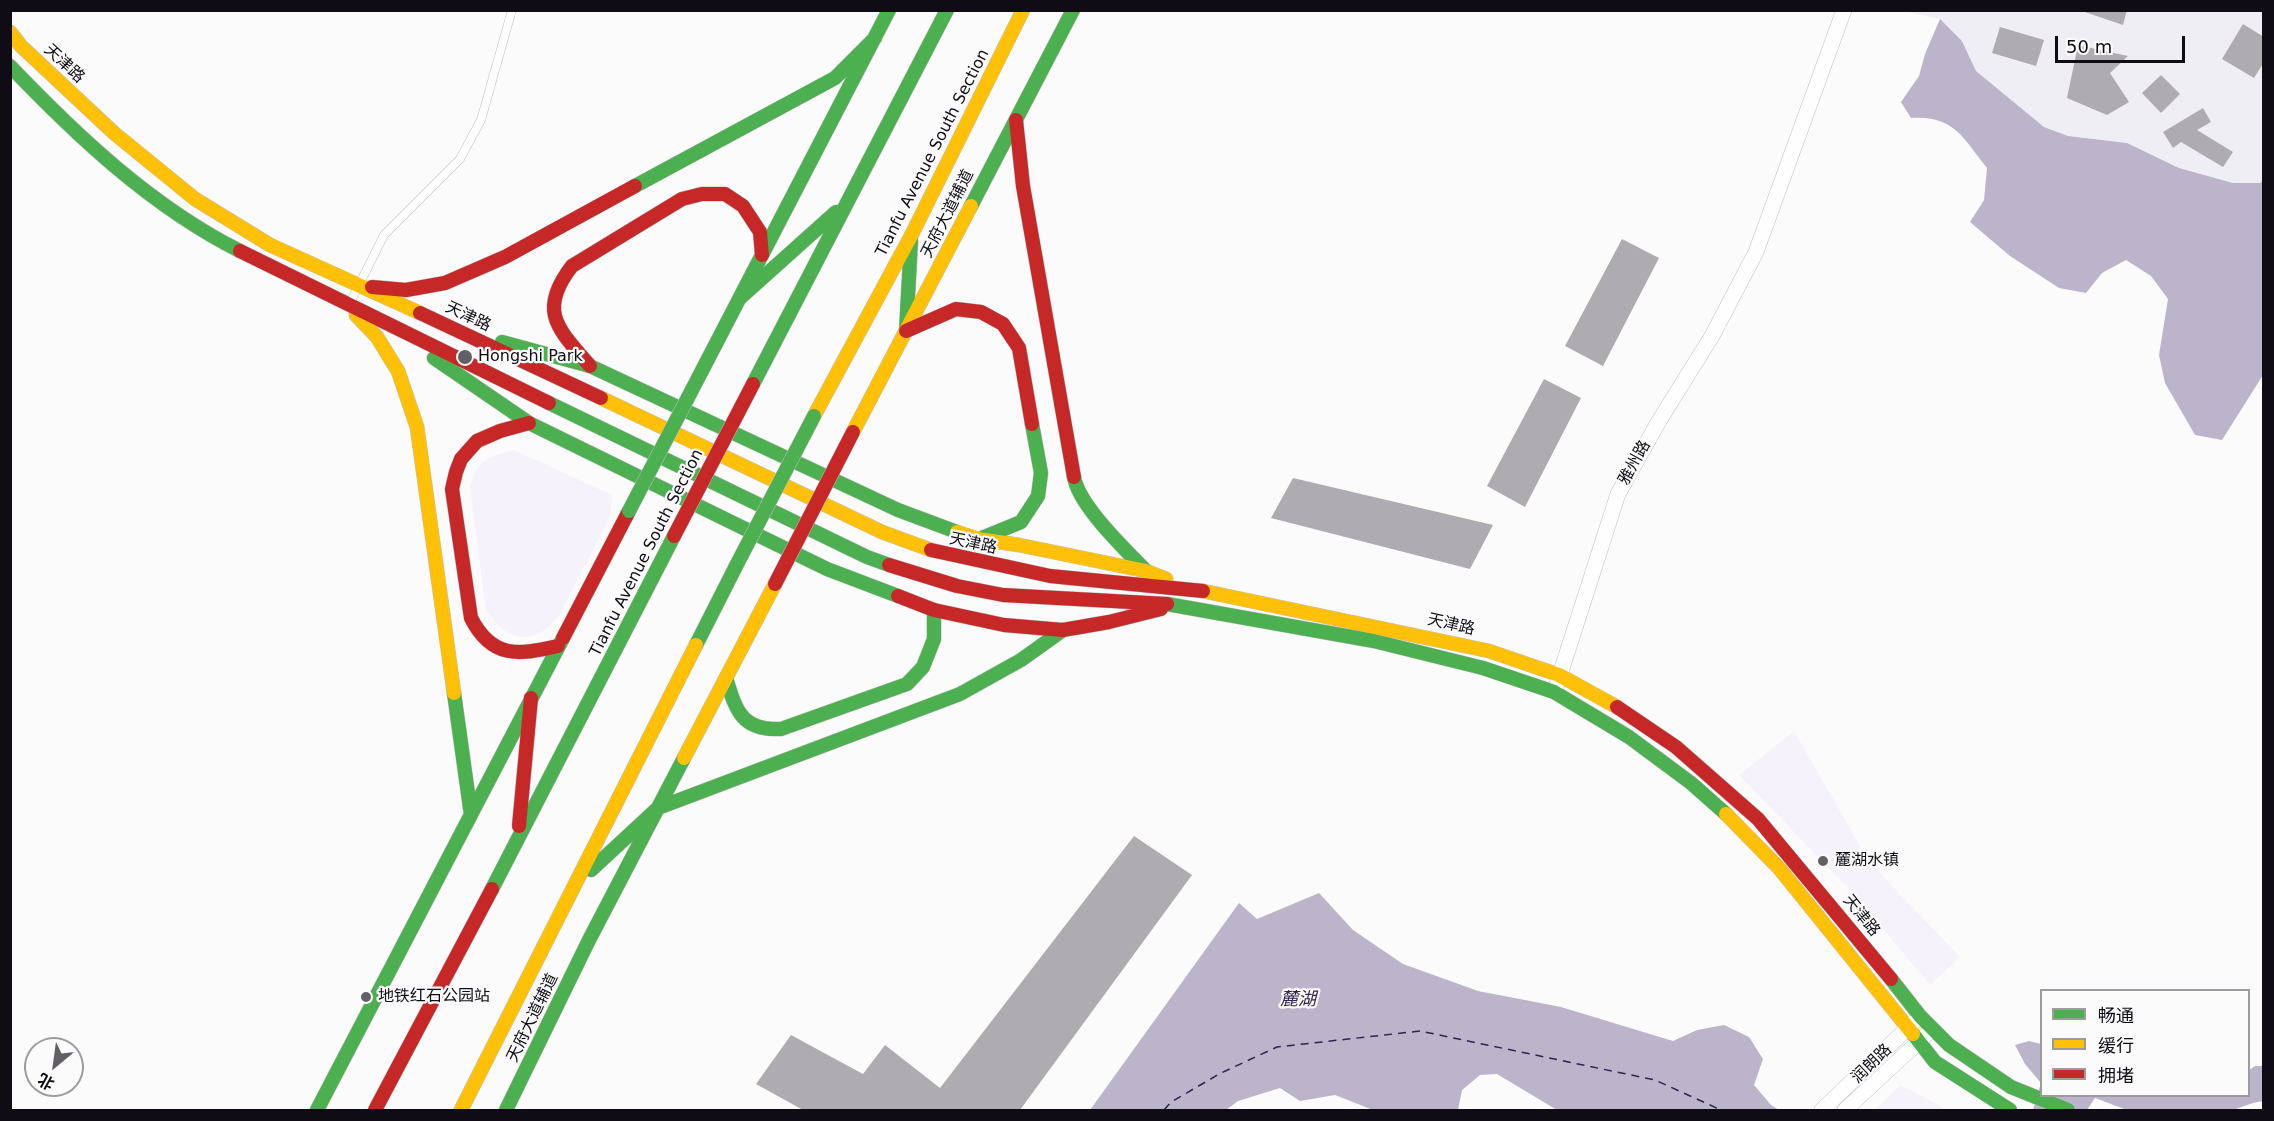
<!DOCTYPE html>
<html>
<head>
<meta charset="utf-8">
<style>
	body { margin:0 }
	#map { position:relative; width:2274px; height:1121px; overflow:hidden; background:#fbfbfb; font-family:"DejaVu Sans","Noto Sans SC",sans-serif }
	canvas { display:block }
	.frame { position:absolute; inset:0; border:12px solid #0f0c15; pointer-events:none }
	.legend { position:absolute; left:2040px; top:989px; width:210px; height:108px; box-sizing:border-box; background:#fbfbfb; border:2px solid #9d9b9f; margin:0; padding:8px 10px; list-style:none; font-size:18px; color:#0f0c15 }
	.legend li { display:flex; align-items:center; gap:12px; height:30px }
	.legend b { width:30px; border:2px solid #9d9b9f }
	.north { position:absolute; left:24px; top:1037px; width:60px; height:60px; box-sizing:border-box; background:#fbfbfb; border:2px solid #9d9b9f; border-radius:50%; rotate:209deg; font-size:16px; font-weight:700; line-height:24px; text-align:center; color:#0f0c15 }
	.north::after { content:''; display:block; margin:auto; width:21px; height:27px; background:#626066; clip-path:polygon(50% 0,100% 100%,50% 72%,0 100%) }
	.scale { position:absolute; left:2055px; top:36px; width:130px; height:27px; box-sizing:border-box; border:3px solid #0f0c15; border-top:0; padding-left:8px; font-size:18px; line-height:21px; white-space:nowrap; color:#0f0c15; -webkit-text-stroke:4px #fbfbfb; paint-order:stroke }
</style>
</head>
<body>
<div id="map">
<canvas width="2274" height="1121"></canvas>
<div class="frame"></div>
<ul class="legend">
<li><b style="height:8px;background:#4caf50"></b>畅通</li>
<li><b style="height:8px;background:#ffc107"></b>缓行</li>
<li><b style="height:8px;background:#c62828"></b>拥堵</li>
</ul>
<div class="north">北</div>
<div class="scale">50 m</div>
</div>
<script>
const c = document.querySelector('canvas').getContext('2d');
c.lineJoin = 'round';
function paint(path, color) { c.fillStyle = color; c.fill(path, 'evenodd'); }
function strokePath(path, color, width, dash) { c.strokeStyle = color; c.lineWidth = width; c.lineCap = dash ? 'butt' : 'round'; c.setLineDash(dash || []); c.stroke(path); }
function write(font, color, halo, rows, align = 'center') {
  c.font = font + ' "DejaVu Sans","Noto Sans SC",sans-serif'; c.lineWidth = 4.5; c.setLineDash([]); c.textBaseline = 'middle'; c.strokeStyle = halo; c.fillStyle = color; for (const [text, x, y, turn = 0] of rows) {
    c.save(); c.translate(x, y); c.rotate((+turn || 0) * Math.PI / 180); c.textAlign = isNaN(turn) ? turn : align; if (halo) c.strokeText(text, 0, 0); c.fillText(text, 0, 0); c.restore();
  }
}
const built = new Path2D(`
	M 1904,11 L 2263,11 L 2263,180 L 2260,183 L 2233,183 L 2179,168 L 2127,143 L 2068,136 L 2044,127 L 1976,71 L 1962,41 L 1940,19 Z`);
const green = new Path2D(`
	M 514,450 L 612,495 L 610,517 L 559,616 L 545,630 L 533,636 L 518,637 L 503,630 L 486,611 L 470,487 C 478,460 487,457 514,450 Z
	M 1794,731 L 1870,863 L 1960,957 L 1930,985 L 1851,891 L 1739,775 Z
	M 1901,1085 L 1947,1110 L 1874,1110 Z`);
const water = new Path2D(`
	M 1940,19 L 1962,41 L 1976,71 L 2044,127 L 2068,136 L 2127,143 L 2179,168 L 2233,183 L 2260,183 L 2263,180 L 2263,375 L 2222,440 L 2195,435 L 2165,383 L 2159,355 L 2168,299 L 2151,276 L 2126,260 L 2102,273 L 2086,293 L 2059,288 L 2010,256 L 1970,222 L 1984,200 L 1987,168 C 1963,138 1954,115 1911,118 L 1901,102 L 1919,76 L 1925,54 Z
	M 1319,893 L 1353,930 L 1403,964 L 1478,991 L 1561,1007 L 1673,1041 L 1697,1030 L 1724,1025 L 1749,1037 L 1763,1059 L 1754,1085 L 1771,1105 L 1779,1110 L 1557,1110 L 1497,1074 L 1480,1075 L 1462,1090 L 1458,1110 L 1373,1110 L 1335,1095 L 1300,1101 L 1280,1088 L 1238,1101 L 1226,1110 L 1090,1110 L 1239,903 L 1257,919 Z
	M 2029,1041 L 2041,1044 L 2042,1096 L 2248,1096 L 2249,1070 L 2255,1066 L 2263,1066 L 2263,1101 L 2253,1103 L 2233,1110 L 2127,1110 L 2095,1098 L 2087,1110 L 2033,1110 L 2041,1083 L 2025,1064 L 2015,1045 Z`);
const ferry = new Path2D(`
	M 1164,1110 L 1171,1102 L 1221,1073 L 1277,1047 L 1420,1031 L 1655,1080 L 1721,1110`);
const building = new Path2D(`
	M 2079,10 L 2127,10 L 2123,25 Z
	M 2243,24 L 2264,37 L 2264,62 L 2254,78 L 2222,59 Z
	M 2000,27 L 2044,40 L 2036,66 L 1992,53 Z
	M 2078,45 L 2128,56 L 2110,73 L 2129,102 L 2107,115 L 2067,98 Z
	M 2161,75 L 2180,94 L 2161,113 L 2142,93 Z
	M 2203,108 L 2211,122 L 2197,130 L 2233,152 L 2223,167 L 2181,142 L 2173,148 L 2163,132 Z
	M 1622,239 L 1659,258 L 1603,366 L 1565,346 Z
	M 1544,379 L 1581,398 L 1525,507 L 1487,486 Z
	M 1293,478 L 1493,525 L 1470,569 L 1271,518 Z
	M 1134,836 L 1192,875 L 1020,1110 L 803,1110 L 756,1084 L 791,1035 L 863,1074 L 885,1045 L 940,1088 Z`);
const lane = new Path2D(`
	M 349,305 L 384,235 L 460,159 L 481,120 L 512,10`);
const street = new Path2D(`
	M 1557,684 L 1618,494 L 1659,421 L 1712,336 L 1756,252 L 1844,10
	M 1822,1110 L 1915,1021
	M 1845,1110 L 1926,1035`);
const fast = new Path2D(`
	M 10,66 C 77,136 152,207 240,251
	M 635,186 L 835,78 L 875,38
	M 971,206 L 1073,10
	M 740,298 L 836,212
	M 906,331 L 911,241
	M 502,342 L 590,366 L 898,510 L 957,532
	M 434,358 L 529,423 L 827,569 L 898,596
	M 708,359 L 889,10
	M 753,384 L 947,10
	M 549,403 L 867,557 L 889,565
	M 1074,477 C 1079,506 1125,549 1146,571
	M 982,538 L 1021,522 L 1038,496 L 1041,473 L 1032,424
	M 1167,604 L 1374,641 L 1483,668 L 1554,692 L 1629,737 L 1691,783 L 1726,814
	M 696,645 L 736,566
	M 726,678 C 736,711 742,731 781,729 L 907,684 L 923,667 L 934,639 L 934,610
	M 454,693 L 471,815
	M 658,808 L 960,694 L 1021,660 L 1063,630
	M 591,870 L 658,808
	M 492,889 L 674,536
	M 1891,979 L 1920,1016 L 1949,1045 L 2011,1087 L 2068,1110
	M 1913,1034 L 1935,1062 L 2010,1110
	M 317,1110 L 563,638
	M 506,1110 L 589,940 L 684,758`);
const slow = new Path2D(`
	M 10,32 L 21,46 L 114,133 L 195,199 L 270,245 L 420,313
	M 356,315 L 377,337 L 398,371 L 417,427 L 454,693
	M 601,398 L 882,532 L 931,550
	M 814,416 L 912,234 L 1023,10
	M 853,432 L 971,206
	M 957,532 L 978,539 L 1019,545 L 1146,571 L 1166,579
	M 1203,591 L 1489,651 L 1559,675 L 1617,707
	M 684,758 L 775,584
	M 1726,814 L 1779,868 L 1913,1034
	M 461,1110 L 696,645`);
const jam = new Path2D(`
	M 1016,120 L 1023,186 L 1074,477
	M 240,251 L 549,403
	M 372,287 L 406,290 L 445,283 L 505,257 L 635,186
	M 420,313 L 601,398
	M 906,331 L 956,309 L 981,312 L 1003,324 L 1019,348 L 1032,424
	M 590,366 C 558,329 537,311 572,266 L 682,199 L 702,194 L 725,194 L 743,206 L 760,232 L 762,255
	M 529,423 L 500,431 L 477,441 L 461,459 L 456,472 L 452,489 L 471,618 C 492,659 518,655 558,646
	M 931,550 L 1050,576 L 1203,591
	M 889,565 L 957,586 L 1003,595 L 1167,604
	M 898,596 L 934,610 L 1004,625 L 1063,630 L 1109,622 L 1161,609
	M 563,638 L 629,511
	M 1617,707 L 1676,747 L 1758,819 L 1891,979
	M 519,826 L 531,698
	M 375,1110 L 492,889`);
const fastBridge = new Path2D(`
	M 629,511 L 708,359
	M 736,566 L 814,416`);
const jamBridge = new Path2D(`
	M 674,536 L 753,384
	M 775,584 L 853,432`);
const markers = [
	[465,357,8,"#626066"],
	[1823,861,6,"#626066"],
	[366,997,6,"#626066"]
];
const streetNames = [
	["天津路",64,64,43],
	["Tianfu Avenue South Section",933,153,-63],
	["天府大道辅道",948,214,-63],
	["天津路",468,317,25],
	["雅州路",1635,463,-61],
	["天津路",973,544,12],
	["Tianfu Avenue South Section",647,553,-63],
	["天津路",1451,625,13],
	["天津路",1861,916,51],
	["天府大道辅道",533,1018,-64],
	["润朗路",1872,1064,-44]
];
const poiNames = [
	["Hongshi Park",478,357],
	["麓湖水镇",1835,861],
	["地铁红石公园站",378,997]
];
const waterNames = [
	["麓湖",1298,1000]
];
paint(built, '#f0eef5');
paint(green, '#f5f2fb');
paint(water, '#bcb4cb');
strokePath(ferry, '#33224e', 1.5, [8, 6]);
paint(building, '#aeacb1');
strokePath(lane, '#c1c0c5', 9);
strokePath(street, '#c1c0c5', 16);
strokePath(fast, '#c1c0c5', 15);
strokePath(slow, '#c1c0c5', 15);
strokePath(jam, '#c1c0c5', 15);
strokePath(lane, '#fefefe', 8);
strokePath(street, '#fefefe', 15);
strokePath(fast, '#4caf50', 14);
strokePath(slow, '#ffc107', 14);
strokePath(jam, '#c62828', 14);
strokePath(fastBridge, '#c1c0c5', 15, []);
strokePath(jamBridge, '#c1c0c5', 15, []);
strokePath(fastBridge, '#4caf50', 14);
strokePath(jamBridge, '#c62828', 14);
for (const [x, y, r, color] of markers) { const dot = new Path2D(); dot.arc(x, y, r, 0, 2 * Math.PI); c.fillStyle = color; c.fill(dot); strokePath(dot, '#fbfbfb', 2); }
write('16px', '#0f0c15', '#fbfbfb', streetNames);
write('16px', '#0f0c15', '#fbfbfb', poiNames, 'left');
write('italic 18px', '#33224e', '#fbfbfb', waterNames);
</script>
</body>
</html>
